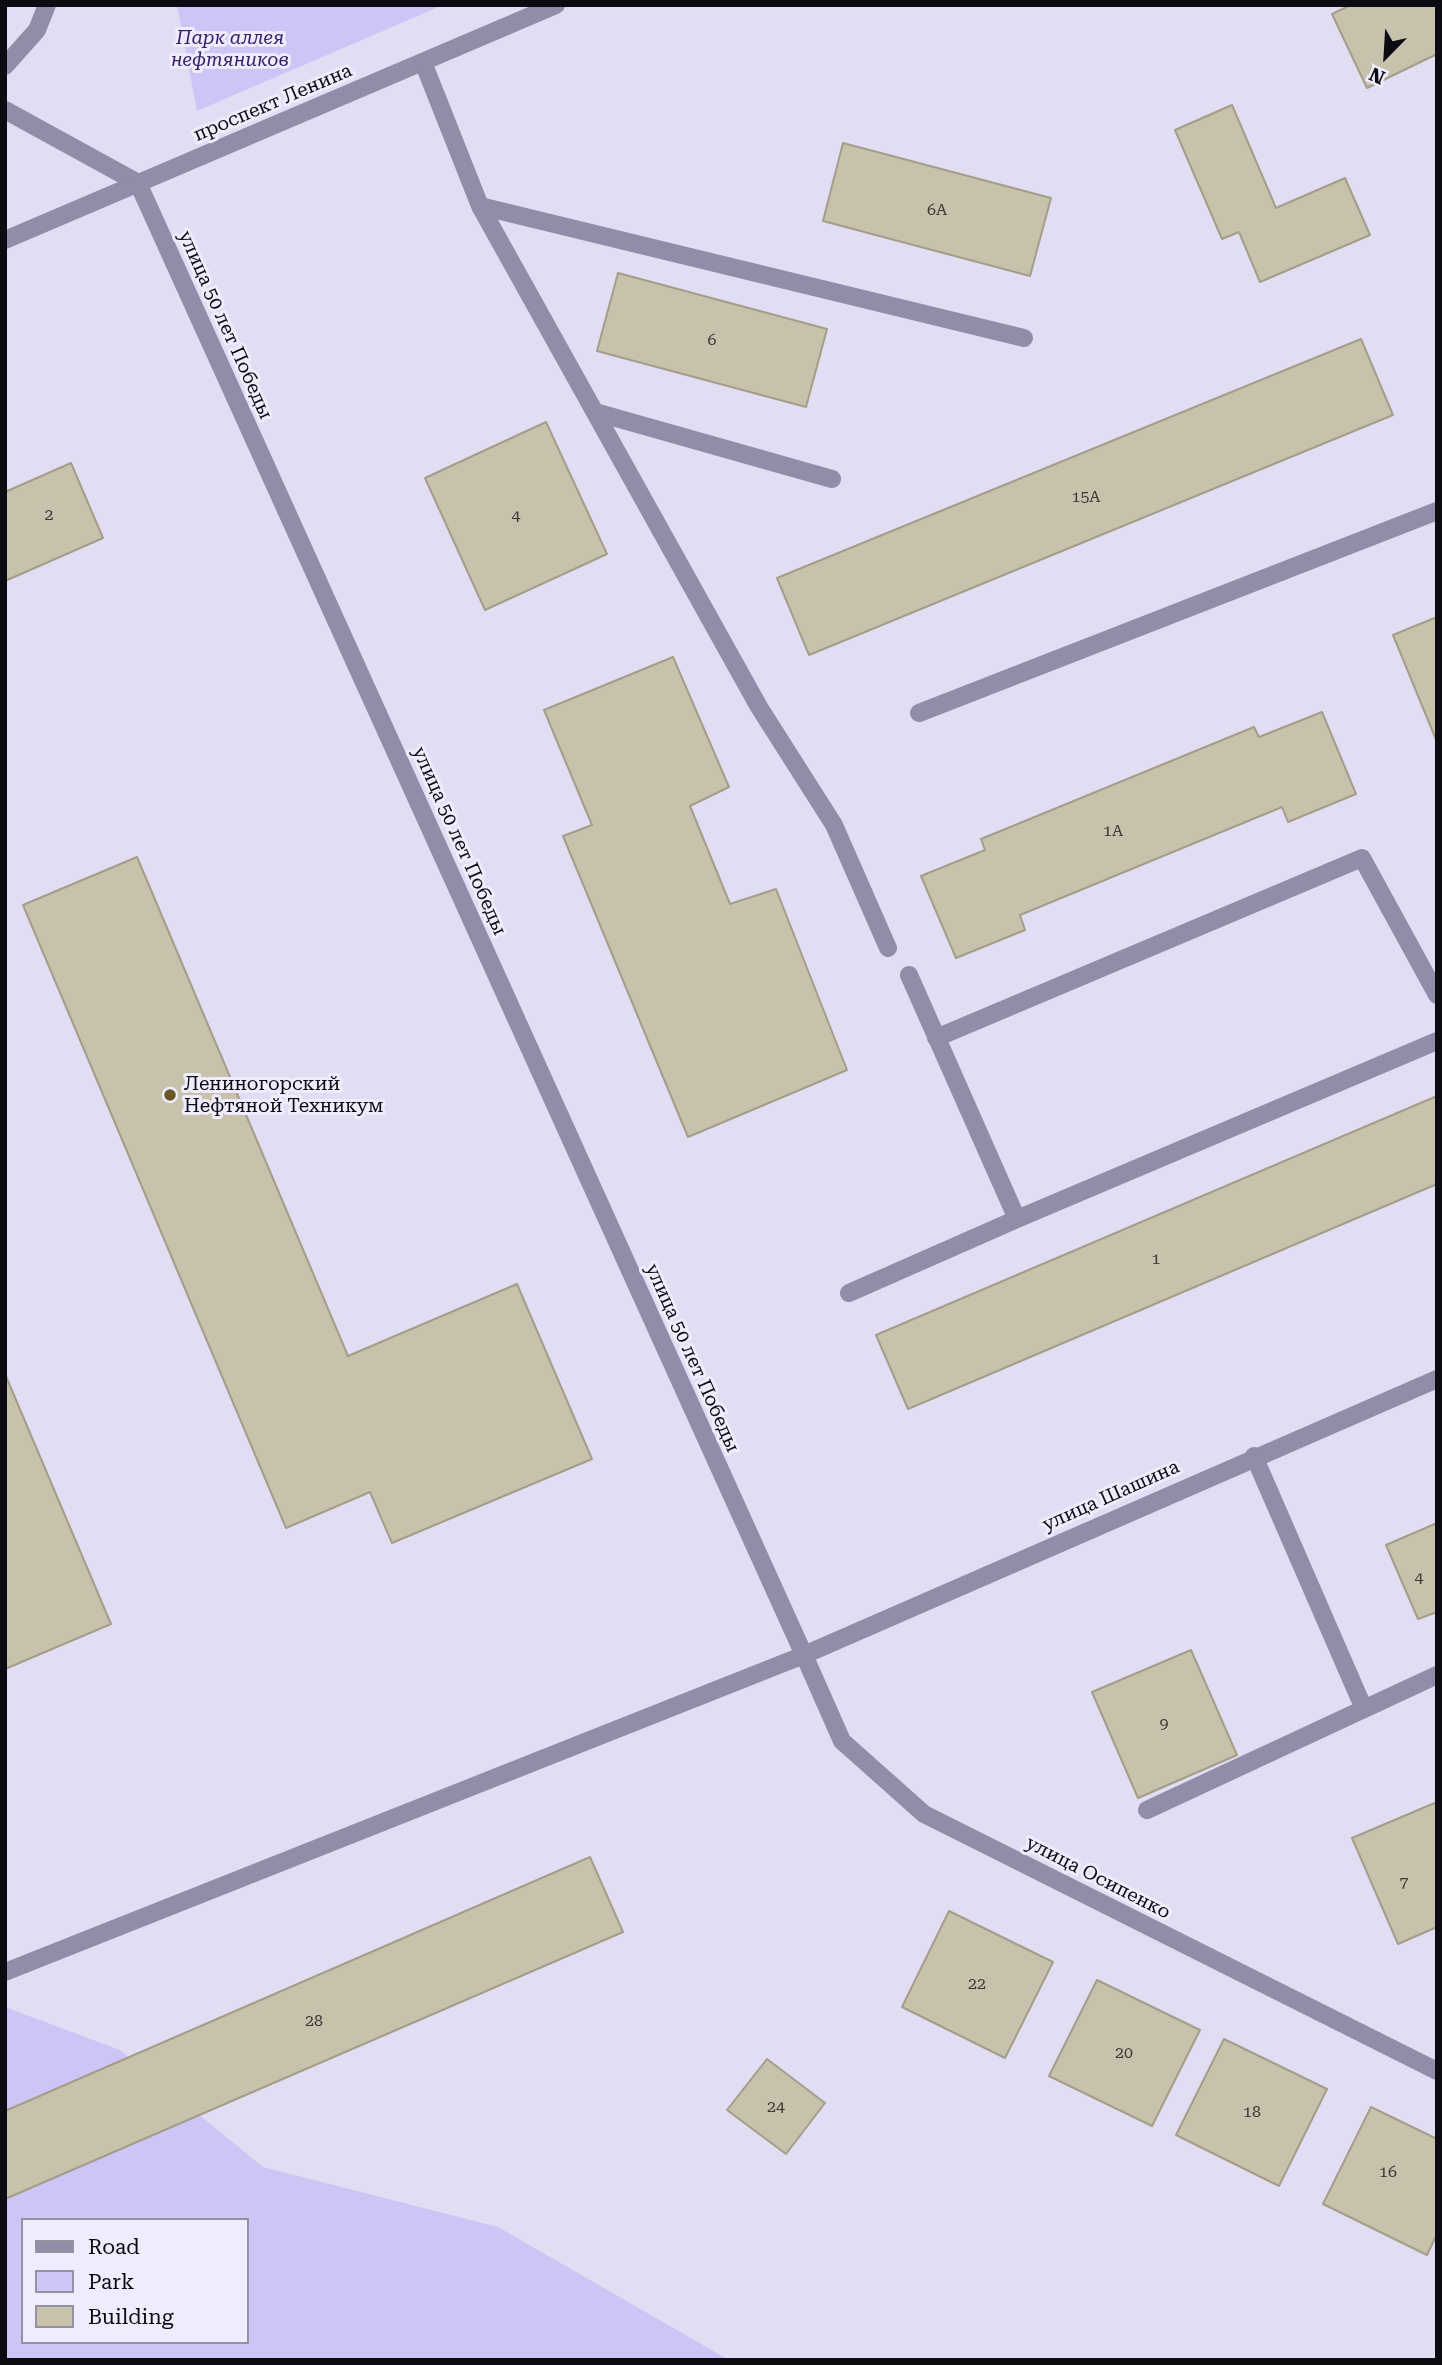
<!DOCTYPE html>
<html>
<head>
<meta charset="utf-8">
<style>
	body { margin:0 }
	#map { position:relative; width:1442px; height:2365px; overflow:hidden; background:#e1def3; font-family:"Roboto Serif",serif }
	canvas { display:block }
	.frame { position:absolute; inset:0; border:7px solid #0c0b12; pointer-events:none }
	.legend { position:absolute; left:21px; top:2218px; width:228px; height:126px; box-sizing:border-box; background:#eeecfd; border:2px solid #94929f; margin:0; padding:9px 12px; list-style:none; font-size:21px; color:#0c0b12 }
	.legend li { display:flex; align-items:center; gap:14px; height:35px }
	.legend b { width:35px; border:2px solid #94929f }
	.north { position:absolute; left:1351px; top:21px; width:70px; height:70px; -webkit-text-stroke:5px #eeecfd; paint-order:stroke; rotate:204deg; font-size:19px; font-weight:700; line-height:28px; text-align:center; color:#0c0b12 }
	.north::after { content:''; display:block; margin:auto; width:24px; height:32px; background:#0c0b12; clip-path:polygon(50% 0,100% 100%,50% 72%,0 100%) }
</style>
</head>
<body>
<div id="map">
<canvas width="1442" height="2365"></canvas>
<div class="frame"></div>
<ul class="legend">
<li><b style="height:9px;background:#918da9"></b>Road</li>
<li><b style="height:19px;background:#cdc5f6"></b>Park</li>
<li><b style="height:19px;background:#c8c2ad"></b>Building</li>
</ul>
<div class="north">N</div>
</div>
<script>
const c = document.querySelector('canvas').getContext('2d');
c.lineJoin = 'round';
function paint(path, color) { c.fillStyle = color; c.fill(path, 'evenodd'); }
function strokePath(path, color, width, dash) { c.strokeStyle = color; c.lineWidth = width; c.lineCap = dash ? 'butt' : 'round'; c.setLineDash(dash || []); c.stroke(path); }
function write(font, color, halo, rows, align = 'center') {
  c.font = font + ' "Roboto Serif",serif'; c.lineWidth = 6; c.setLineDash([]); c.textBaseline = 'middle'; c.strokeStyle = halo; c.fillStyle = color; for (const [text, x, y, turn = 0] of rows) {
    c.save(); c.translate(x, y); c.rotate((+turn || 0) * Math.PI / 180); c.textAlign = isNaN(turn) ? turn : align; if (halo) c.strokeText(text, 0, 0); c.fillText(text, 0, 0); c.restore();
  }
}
const green = new Path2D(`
	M 177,5 L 443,5 L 197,111 Z
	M 5,2007 L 120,2050 L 263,2167 L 498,2227 L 729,2360 L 5,2360 ZM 23,2220 L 247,2220 L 247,2342 L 23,2342 Z`);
const building = new Path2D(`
	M 1351,5 L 1437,5 L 1437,54 L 1367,88 L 1332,14 Z
	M 1232,105 L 1276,208 L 1345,178 L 1370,235 L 1260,282 L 1239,232 L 1222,239 L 1175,130 Z
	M 843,143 L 1051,198 L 1030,276 L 823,221 Z
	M 618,273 L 827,329 L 806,407 L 597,351 Z
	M 1361,339 L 1393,415 L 809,655 L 777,578 Z
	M 546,422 L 607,554 L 485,610 L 425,478 Z
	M 71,463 L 103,538 L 5,581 L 5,492 Z
	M 1437,617 L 1437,742 L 1393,635 Z
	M 673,657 L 729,787 L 690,806 L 730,904 L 776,889 L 847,1070 L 688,1137 L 563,836 L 592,825 L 544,710 Z
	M 1322,712 L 1356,794 L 1288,822 L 1282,807 L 1020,915 L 1025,930 L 956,958 L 921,876 L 985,850 L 981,839 L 1254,727 L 1259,737 Z
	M 137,857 L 348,1356 L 517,1284 L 592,1459 L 392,1543 L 370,1492 L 286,1528 L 23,905 Z
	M 1437,1096 L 1437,1184 L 908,1409 L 876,1335 Z
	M 5,1374 L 111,1624 L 5,1669 Z
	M 1437,1523 L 1437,1612 L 1418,1619 L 1386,1545 Z
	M 1191,1650 L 1237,1755 L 1138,1798 L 1092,1692 Z
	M 1437,1802 L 1437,1927 L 1398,1944 L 1352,1838 Z
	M 590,1857 L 623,1932 L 5,2199 L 5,2111 Z
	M 949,1911 L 1053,1962 L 1005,2058 L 902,2007 Z
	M 1097,1980 L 1200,2030 L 1152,2126 L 1049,2076 Z
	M 1224,2039 L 1327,2089 L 1279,2186 L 1176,2135 Z
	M 767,2059 L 825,2103 L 786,2154 L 727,2110 Z
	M 1371,2107 L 1437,2139 L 1437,2234 L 1427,2255 L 1323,2204 Z`);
const service = new Path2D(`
	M 423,62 L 480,206 L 759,707 L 834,825 L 888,948
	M 480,206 L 1024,338
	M 595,412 L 832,479
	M 919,713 L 1437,511
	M 909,975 L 1017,1219 L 1437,1041
	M 936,1038 L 1362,858 L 1437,995
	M 849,1293 L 1017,1219
	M 1254,1456 L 1364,1709
	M 1147,1810 L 1437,1675`);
const pedestrian = new Path2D(`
	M 5,66 L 37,30 L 47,5
	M 5,110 L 138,183 L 804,1655 L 5,1972`);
const minor = new Path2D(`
	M 1437,1379 L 804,1655 L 842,1741 L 924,1814 L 1437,2071`);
const tertiary = new Path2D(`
	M 5,240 L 556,5`);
const markers = [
	[170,1095,7,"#665724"]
];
const numberNames = [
	["6А",937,210],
	["6",712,340],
	["15А",1086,497],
	["2",49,515],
	["4",516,516],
	["1А",1113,831],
	["1",1156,1259],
	["4",1419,1578],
	["9",1164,1724],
	["7",1404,1882],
	["22",977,1984],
	["28",314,2021],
	["20",1124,2053],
	["24",776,2107],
	["18",1252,2112],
	["16",1388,2172]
];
const parkNames = [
	["Парк аллея",230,38],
	["нефтяников",230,60]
];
const streetNames = [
	["проспект Ленина",273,103,-23],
	["улица 50 лет Победы",225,325,66],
	["улица 50 лет Победы",459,841,66],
	["улица 50 лет Победы",692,1358,66],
	["улица Шашина",1111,1496,-24],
	["улица Осипенко",1098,1878,27]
];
const poiNames = [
	["Лениногорский",184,1084],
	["Нефтяной Техникум",184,1106]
];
paint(green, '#cdc5f6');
paint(building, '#c8c2ad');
strokePath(building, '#a39d89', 2);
strokePath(service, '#918da9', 18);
strokePath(pedestrian, '#918da9', 18);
strokePath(minor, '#918da9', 18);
strokePath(tertiary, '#918da9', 18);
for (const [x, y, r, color] of markers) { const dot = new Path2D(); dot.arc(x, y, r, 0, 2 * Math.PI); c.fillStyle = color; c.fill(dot); strokePath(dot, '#eeecfd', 2.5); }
write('16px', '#3b3939', null, numberNames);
write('italic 19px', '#38216b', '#eeecfd', parkNames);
write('19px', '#0c0b12', '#eeecfd', streetNames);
write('19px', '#0c0b12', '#eeecfd', poiNames, 'left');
</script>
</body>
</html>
